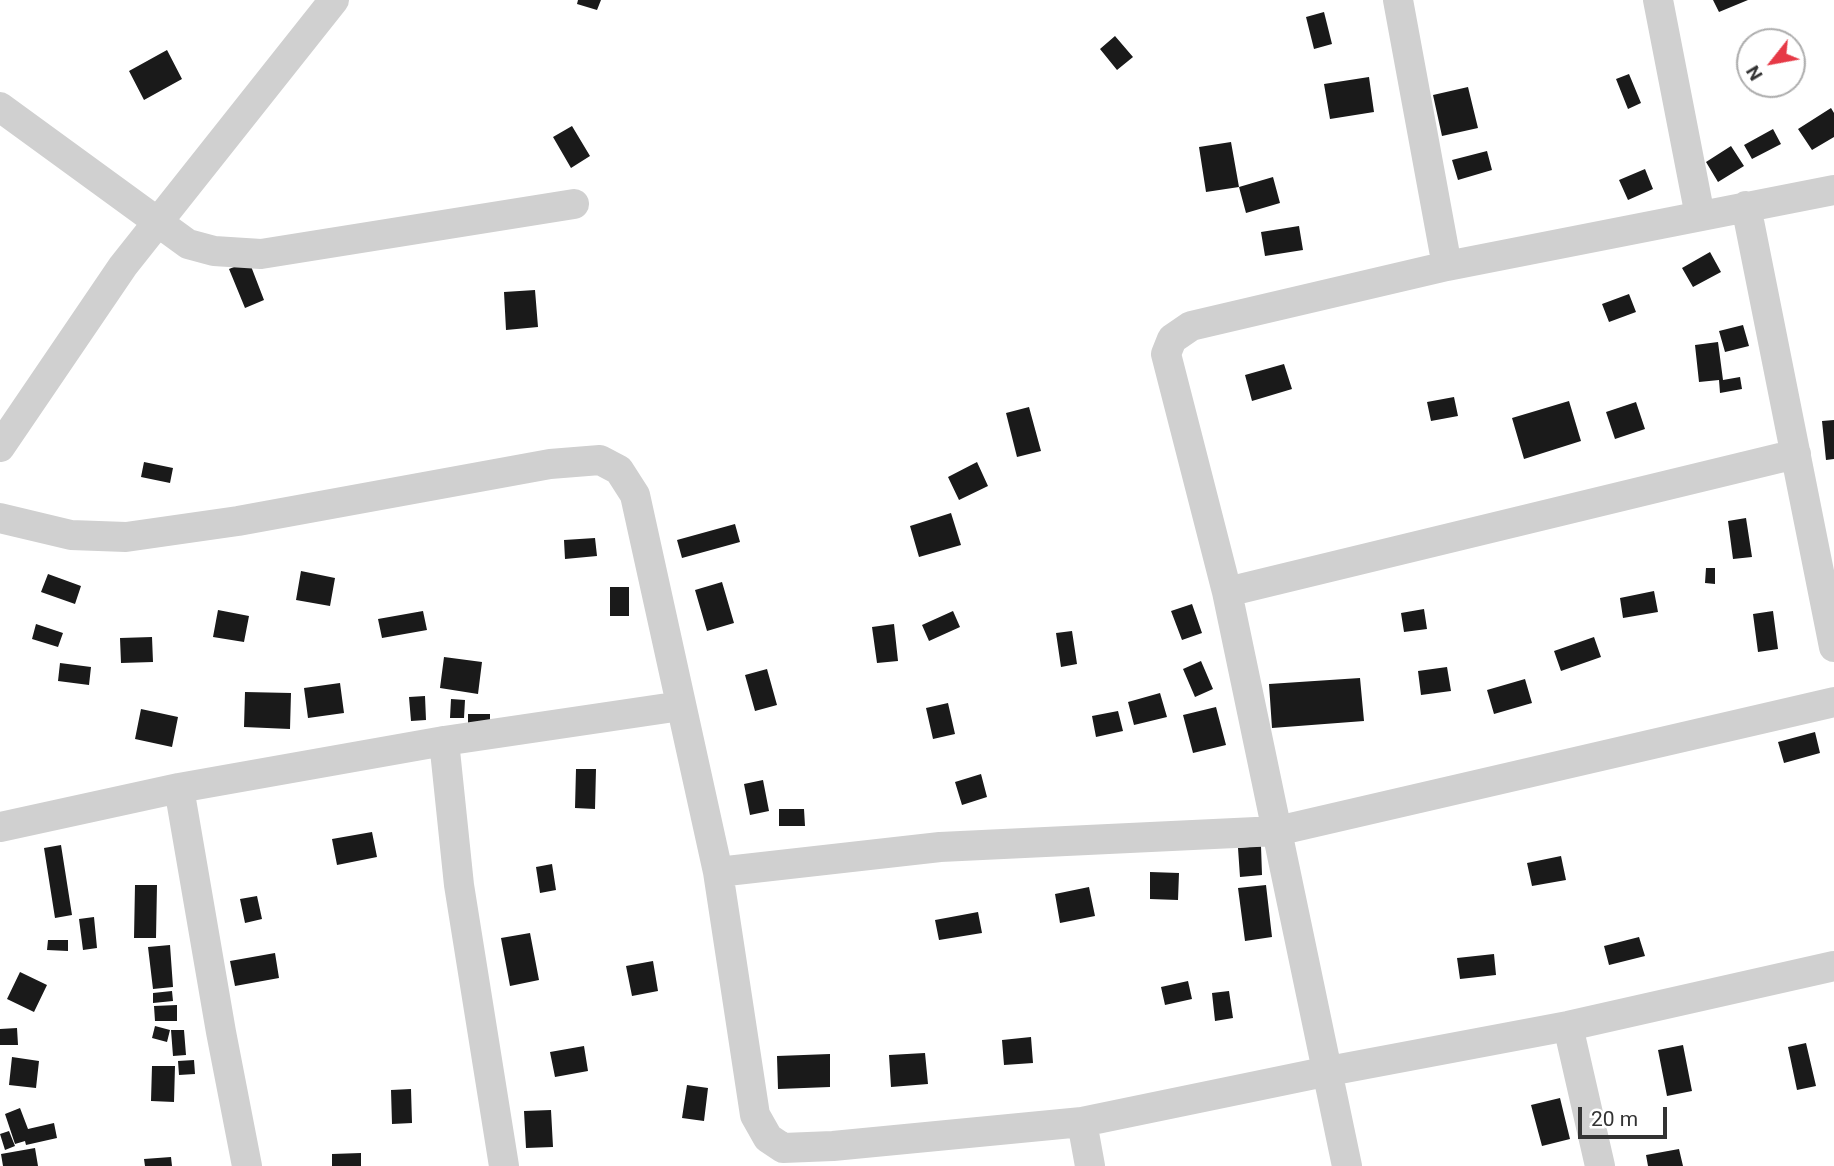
<!DOCTYPE html>
<html>
<head>
<meta charset="utf-8">
<style>
	body { margin:0 }
	#map { position:relative; width:1834px; height:1166px; overflow:hidden; background:#fff; font-family:Roboto,sans-serif }
	canvas { display:block }
	.north { position:absolute; left:1736px; top:28px; width:70px; height:70px; box-sizing:border-box; background:#fff; border:2px solid #adadad; border-radius:50%; rotate:239deg; font-size:19px; font-weight:700; line-height:28px; text-align:center; color:#333 }
	.north::after { content:''; display:block; margin:auto; width:24px; height:32px; background:#e63946; clip-path:polygon(50% 0,100% 100%,50% 72%,0 100%) }
	.scale { position:absolute; left:1578px; top:1107px; width:89px; height:32px; box-sizing:border-box; border:4px solid #333; border-top:0; padding-left:9px; font-size:21px; line-height:24px; white-space:nowrap; color:#333; -webkit-text-stroke:5px #fff; paint-order:stroke }
</style>
</head>
<body>
<div id="map">
<canvas width="1834" height="1166"></canvas>
<div class="north">N</div>
<div class="scale">20 m</div>
</div>
<script>
const c = document.querySelector('canvas').getContext('2d');
c.lineJoin = 'round';
function paint(path, color) { c.fillStyle = color; c.fill(path, 'evenodd'); }
function strokePath(path, color, width, dash) { c.strokeStyle = color; c.lineWidth = width; c.lineCap = dash ? 'butt' : 'round'; c.setLineDash(dash || []); c.stroke(path); }
const building = new Path2D(`
	M 578,0 L 601,0 L 597,10 L 577,4 Z
	M 1713,0 L 1748,0 L 1719,12 Z
	M 1324,12 L 1332,44 L 1314,49 L 1306,17 Z
	M 1115,36 L 1133,57 L 1117,70 L 1100,49 Z
	M 167,50 L 182,79 L 144,100 L 129,71 Z
	M 1629,74 L 1641,103 L 1628,109 L 1616,79 Z
	M 1369,77 L 1374,112 L 1330,119 L 1324,84 Z
	M 1468,87 L 1478,128 L 1442,136 L 1433,95 Z
	M 1831,108 L 1834,113 L 1834,137 L 1812,150 L 1798,129 Z
	M 572,126 L 590,156 L 571,168 L 553,137 Z
	M 1773,129 L 1781,144 L 1752,159 L 1744,145 Z
	M 1231,142 L 1239,187 L 1206,192 L 1199,147 Z
	M 1731,146 L 1744,166 L 1718,182 L 1706,162 Z
	M 1487,151 L 1492,170 L 1458,180 L 1452,160 Z
	M 1645,169 L 1653,189 L 1628,200 L 1619,180 Z
	M 1273,177 L 1280,203 L 1246,213 L 1239,187 Z
	M 1299,226 L 1303,250 L 1265,256 L 1261,232 Z
	M 1710,252 L 1721,272 L 1693,287 L 1682,268 Z
	M 249,261 L 264,300 L 245,308 L 229,269 Z
	M 535,290 L 538,327 L 506,330 L 504,292 Z
	M 1629,294 L 1636,312 L 1609,322 L 1602,304 Z
	M 1743,325 L 1749,346 L 1725,352 L 1719,331 Z
	M 1718,342 L 1723,380 L 1740,377 L 1742,389 L 1720,393 L 1719,380 L 1699,382 L 1695,345 Z
	M 1284,364 L 1292,389 L 1252,401 L 1245,375 Z
	M 1454,397 L 1458,416 L 1431,421 L 1427,402 Z
	M 1569,401 L 1581,441 L 1524,459 L 1512,418 Z
	M 1636,402 L 1645,429 L 1615,439 L 1606,412 Z
	M 1029,407 L 1041,451 L 1017,457 L 1006,413 Z
	M 1834,420 L 1834,459 L 1826,460 L 1822,421 Z
	M 144,462 L 173,468 L 170,483 L 141,477 Z
	M 977,462 L 988,486 L 959,500 L 948,477 Z
	M 951,513 L 961,545 L 919,557 L 910,526 Z
	M 1746,518 L 1752,557 L 1733,559 L 1728,521 Z
	M 735,524 L 740,542 L 682,558 L 677,540 Z
	M 595,538 L 597,556 L 565,559 L 564,540 Z
	M 1706,568 L 1715,568 L 1715,584 L 1705,583 Z
	M 301,571 L 335,578 L 330,606 L 296,600 Z
	M 48,574 L 81,586 L 75,604 L 41,592 Z
	M 722,582 L 734,623 L 707,631 L 695,590 Z
	M 610,587 L 629,587 L 629,616 L 610,616 Z
	M 1654,591 L 1658,612 L 1623,618 L 1620,598 Z
	M 1192,604 L 1202,633 L 1182,640 L 1171,611 Z
	M 1424,609 L 1427,629 L 1404,632 L 1401,613 Z
	M 218,610 L 249,616 L 244,642 L 213,637 Z
	M 423,611 L 427,630 L 382,638 L 378,619 Z
	M 953,611 L 960,627 L 929,641 L 922,625 Z
	M 1773,611 L 1778,649 L 1758,652 L 1753,614 Z
	M 36,624 L 63,633 L 58,647 L 32,639 Z
	M 894,624 L 898,661 L 877,663 L 872,627 Z
	M 1072,631 L 1077,664 L 1061,667 L 1056,633 Z
	M 152,637 L 153,662 L 121,663 L 120,638 Z
	M 1594,637 L 1601,657 L 1561,671 L 1554,651 Z
	M 444,657 L 482,662 L 478,694 L 440,688 Z
	M 1201,661 L 1213,689 L 1195,697 L 1183,669 Z
	M 60,663 L 91,667 L 89,685 L 58,681 Z
	M 1447,667 L 1451,691 L 1421,695 L 1418,671 Z
	M 767,669 L 777,705 L 755,711 L 745,675 Z
	M 1360,678 L 1364,721 L 1272,728 L 1269,684 Z
	M 1525,679 L 1532,703 L 1494,714 L 1487,690 Z
	M 340,683 L 344,713 L 308,718 L 304,688 Z
	M 245,692 L 291,693 L 290,729 L 244,727 Z
	M 1160,693 L 1167,717 L 1134,725 L 1128,702 Z
	M 425,696 L 426,720 L 411,721 L 409,697 Z
	M 451,699 L 465,700 L 464,718 L 450,718 Z
	M 948,703 L 955,734 L 933,739 L 926,708 Z
	M 1216,707 L 1226,745 L 1193,753 L 1183,715 Z
	M 141,709 L 178,717 L 172,747 L 135,739 Z
	M 1118,711 L 1123,731 L 1096,737 L 1092,716 Z
	M 468,714 L 490,714 L 490,731 L 468,730 Z
	M 1815,732 L 1820,753 L 1784,763 L 1778,742 Z
	M 576,769 L 596,769 L 595,809 L 575,808 Z
	M 981,774 L 987,797 L 962,805 L 955,782 Z
	M 763,780 L 769,811 L 750,815 L 744,784 Z
	M 779,809 L 804,809 L 805,826 L 779,826 Z
	M 372,832 L 377,857 L 337,865 L 332,839 Z
	M 61,845 L 72,915 L 55,918 L 44,848 Z
	M 1261,846 L 1262,875 L 1240,877 L 1238,848 Z
	M 1561,856 L 1566,880 L 1532,886 L 1527,863 Z
	M 552,864 L 556,890 L 540,893 L 536,867 Z
	M 1150,872 L 1179,873 L 1178,900 L 1150,899 Z
	M 135,885 L 157,885 L 156,938 L 134,938 Z
	M 1266,885 L 1272,937 L 1245,941 L 1238,888 Z
	M 1089,887 L 1095,916 L 1060,923 L 1055,894 Z
	M 257,896 L 262,919 L 245,923 L 240,899 Z
	M 978,912 L 982,933 L 939,940 L 935,920 Z
	M 94,917 L 97,948 L 83,950 L 79,919 Z
	M 530,933 L 539,980 L 510,986 L 501,938 Z
	M 1639,937 L 1645,956 L 1609,965 L 1604,946 Z
	M 48,940 L 68,940 L 68,951 L 47,950 Z
	M 170,945 L 173,987 L 153,989 L 148,947 Z
	M 275,953 L 279,978 L 235,986 L 230,961 Z
	M 1494,954 L 1496,975 L 1460,979 L 1457,958 Z
	M 653,961 L 658,991 L 632,996 L 626,966 Z
	M 20,972 L 47,985 L 34,1012 L 7,999 Z
	M 1188,981 L 1192,999 L 1165,1005 L 1161,987 Z
	M 172,991 L 173,1001 L 153,1003 L 153,993 Z
	M 1229,991 L 1233,1018 L 1215,1021 L 1212,993 Z
	M 177,1005 L 177,1021 L 155,1021 L 154,1006 Z
	M 155,1026 L 170,1030 L 167,1042 L 152,1038 Z
	M 17,1028 L 18,1045 L 0,1045 L 0,1029 Z
	M 171,1030 L 184,1030 L 186,1055 L 173,1056 Z
	M 1031,1037 L 1033,1063 L 1004,1065 L 1002,1040 Z
	M 1806,1043 L 1816,1086 L 1797,1090 L 1788,1047 Z
	M 1683,1045 L 1692,1091 L 1667,1096 L 1658,1050 Z
	M 584,1046 L 588,1071 L 555,1077 L 550,1052 Z
	M 925,1053 L 928,1084 L 891,1087 L 889,1055 Z
	M 830,1054 L 830,1087 L 778,1089 L 777,1056 Z
	M 12,1057 L 39,1061 L 36,1088 L 9,1085 Z
	M 194,1060 L 195,1074 L 179,1075 L 178,1061 Z
	M 152,1066 L 175,1066 L 174,1102 L 151,1101 Z
	M 687,1085 L 708,1088 L 704,1121 L 682,1118 Z
	M 411,1089 L 412,1123 L 392,1124 L 391,1090 Z
	M 1560,1098 L 1570,1139 L 1542,1146 L 1531,1105 Z
	M 20,1108 L 28,1129 L 54,1123 L 57,1138 L 26,1145 L 25,1141 L 15,1144 L 5,1114 Z
	M 551,1110 L 553,1147 L 526,1148 L 524,1111 Z
	M 9,1131 L 15,1146 L 5,1150 L 0,1134 Z
	M 35,1148 L 38,1166 L 3,1166 L 1,1154 Z
	M 1679,1149 L 1683,1166 L 1648,1166 L 1646,1155 Z
	M 361,1153 L 361,1166 L 332,1166 L 332,1154 Z
	M 171,1157 L 172,1166 L 145,1166 L 144,1159 Z`);
const street = new Path2D(`
	M 1398,0 L 1447,266
	M 1658,0 L 1700,216
	M 0,107 L 188,244 L 214,251 L 261,254 L 574,204
	M 1746,206 L 1834,647
	M 0,447 L 123,266 L 334,0
	M 0,518 L 71,535 L 126,537 L 238,521 L 550,464 L 600,460 L 619,470 L 635,495 L 718,872 L 755,1115 L 768,1138 L 783,1148 L 833,1146 L 1082,1122 L 1329,1071 L 1568,1026 L 1834,966
	M 1227,592 L 1796,454
	M 444,741 L 459,885 L 504,1166
	M 179,788 L 221,1032 L 247,1166
	M 0,827 L 179,788 L 444,741 L 681,706
	M 718,872 L 940,847 L 1277,831 L 1834,702
	M 1568,1026 L 1600,1166
	M 1082,1122 L 1090,1166
	M 1347,1166 L 1227,592 L 1166,354 L 1172,339 L 1191,326 L 1447,266 L 1834,190`);
paint(building, '#1a1a1a');
strokePath(street, '#d0d0d0', 30);
</script>
</body>
</html>
